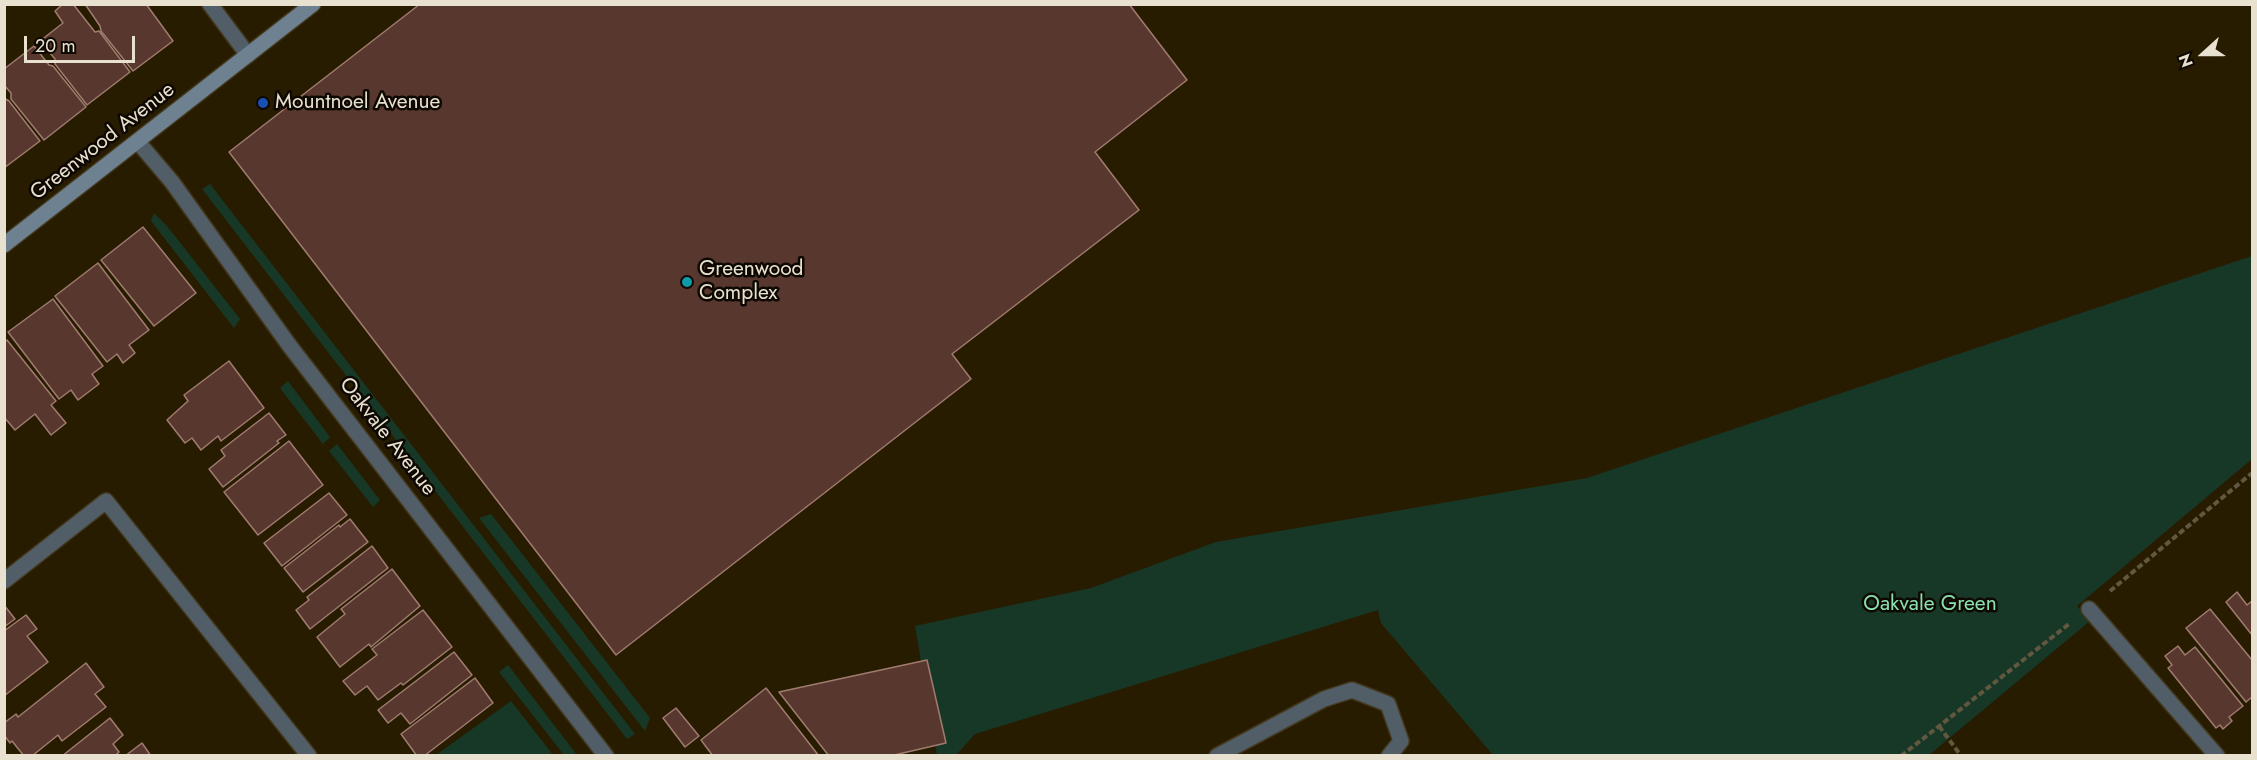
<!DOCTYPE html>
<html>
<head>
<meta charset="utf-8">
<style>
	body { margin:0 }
	#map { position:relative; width:2257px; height:760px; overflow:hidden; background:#281c00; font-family:Jost,sans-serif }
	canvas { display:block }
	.frame { position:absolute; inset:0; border:6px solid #e9e1d0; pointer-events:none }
	.north { position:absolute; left:2173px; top:24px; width:60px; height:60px; -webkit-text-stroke:4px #0d0801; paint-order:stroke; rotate:249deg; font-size:16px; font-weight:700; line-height:24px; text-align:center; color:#e9e1d0 }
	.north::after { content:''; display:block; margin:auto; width:21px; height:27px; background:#e9e1d0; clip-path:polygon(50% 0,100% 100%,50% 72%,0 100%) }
	.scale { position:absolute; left:24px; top:36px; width:111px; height:27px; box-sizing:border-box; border:3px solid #e9e1d0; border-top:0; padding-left:8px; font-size:18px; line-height:21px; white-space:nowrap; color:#e9e1d0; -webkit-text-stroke:4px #0d0801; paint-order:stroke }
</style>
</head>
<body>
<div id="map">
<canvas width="2257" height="760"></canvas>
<div class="frame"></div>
<div class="north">N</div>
<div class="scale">20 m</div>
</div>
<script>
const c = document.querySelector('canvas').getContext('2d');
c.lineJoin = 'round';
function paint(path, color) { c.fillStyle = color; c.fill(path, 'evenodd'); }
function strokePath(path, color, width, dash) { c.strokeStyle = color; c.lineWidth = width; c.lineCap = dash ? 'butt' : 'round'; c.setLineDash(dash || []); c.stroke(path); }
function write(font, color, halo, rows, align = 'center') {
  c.font = font + ' Jost,sans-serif'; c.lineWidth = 5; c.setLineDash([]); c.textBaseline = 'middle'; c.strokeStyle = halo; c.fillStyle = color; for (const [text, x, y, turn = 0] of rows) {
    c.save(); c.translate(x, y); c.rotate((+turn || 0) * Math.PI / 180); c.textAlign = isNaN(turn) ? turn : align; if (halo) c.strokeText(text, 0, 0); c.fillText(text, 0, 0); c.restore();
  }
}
const green = new Path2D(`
	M 210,184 L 635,734 L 627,739 L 202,189 Z
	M 154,213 L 167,226 L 240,319 L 234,328 L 151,221 Z
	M 2252,256 L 2252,459 L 2077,606 L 2090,621 L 1929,755 L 1493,755 L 1381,623 L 1378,610 L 975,734 L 956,755 L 937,755 L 915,626 L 1091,588 L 1216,542 L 1587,478 Z
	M 288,381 L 330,437 L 323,444 L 280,388 Z
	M 337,444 L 380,500 L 373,507 L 329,451 Z
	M 491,514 L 650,718 L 645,731 L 479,518 Z
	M 508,665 L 577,755 L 564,755 L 499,672 Z
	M 511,701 L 553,755 L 436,755 Z`);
const building = new Path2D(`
	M 63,4 L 73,4 L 95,32 L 99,31 L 130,72 L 87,105 L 55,64 L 55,59 L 40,41 L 63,23 L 55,11 Z
	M 85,4 L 146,4 L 173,41 L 133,71 L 101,31 L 100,26 Z
	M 420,4 L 1129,4 L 1187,80 L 1095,152 L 1139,210 L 952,354 L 971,379 L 616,655 L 229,152 Z
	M 34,46 L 49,65 L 53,66 L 86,107 L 44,140 L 11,99 L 11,93 L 4,85 L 4,69 Z
	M 4,98 L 9,101 L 40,141 L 4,168 Z
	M 143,227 L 196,293 L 154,326 L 101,260 Z
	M 98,263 L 149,330 L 129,345 L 135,353 L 123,363 L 117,354 L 107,362 L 55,296 Z
	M 53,299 L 103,366 L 92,374 L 99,384 L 78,400 L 71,390 L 59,399 L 8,332 Z
	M 7,340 L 56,401 L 51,405 L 66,423 L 51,435 L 35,414 L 15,430 L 4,417 L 4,342 Z
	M 229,361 L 264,408 L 221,441 L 218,436 L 201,450 L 192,438 L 185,443 L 167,420 L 188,401 L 184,395 Z
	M 269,413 L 286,435 L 277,441 L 279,443 L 223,487 L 209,469 L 225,456 L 221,450 Z
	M 289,441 L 323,485 L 258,535 L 224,492 Z
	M 329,493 L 347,515 L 282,566 L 264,543 Z
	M 350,519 L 368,542 L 303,592 L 284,568 L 339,525 L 340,527 Z
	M 372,546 L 388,568 L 310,629 L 296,610 L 309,600 L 307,597 Z
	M 392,569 L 420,606 L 371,647 L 369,644 L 340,667 L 317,637 L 345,614 L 341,609 Z
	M 2237,592 L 2247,605 L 2252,601 L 2252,635 L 2226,602 Z
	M 4,605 L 15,619 L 4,627 Z
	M 2210,609 L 2252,660 L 2252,697 L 2246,702 L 2186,628 Z
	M 423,610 L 452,647 L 403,685 L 401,683 L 378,700 L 367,686 L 355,695 L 343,681 L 377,655 L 372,649 Z
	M 26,615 L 37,629 L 27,636 L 48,662 L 4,696 L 4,631 Z
	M 2178,646 L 2185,655 L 2195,647 L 2243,706 L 2229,717 L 2232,721 L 2223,729 L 2220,725 L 2216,728 L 2168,668 L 2172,665 L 2165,656 Z
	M 454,652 L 472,675 L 410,724 L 401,713 L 388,723 L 378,710 Z
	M 927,660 L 946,743 L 890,756 L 829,756 L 779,692 Z
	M 86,663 L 104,687 L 95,694 L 106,707 L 62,741 L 58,735 L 32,756 L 24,756 L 12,741 L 10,743 L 4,735 L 4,723 L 16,714 L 18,717 Z
	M 475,678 L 493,703 L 424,756 L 417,756 L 401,734 Z
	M 766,688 L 819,756 L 713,756 L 701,740 Z
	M 676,708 L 699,736 L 685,747 L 663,718 Z
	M 110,718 L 123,735 L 113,744 L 119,752 L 115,756 L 62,756 Z
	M 142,743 L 151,756 L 125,756 Z`);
const path = new Path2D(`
	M 2110,591 L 2252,473
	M 1939,726 L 1959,753
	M 1879,756 L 1887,756
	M 1901,756 L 2069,624`);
const lane = new Path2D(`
	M 4,581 L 106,501 L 309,756
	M 2089,609 L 2217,756
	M 1217,756 L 1324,699 L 1352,690 L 1388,704 L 1401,741 L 1389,756`);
const street = new Path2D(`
	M 210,4 L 248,55
	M 138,142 L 172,182 L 289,345 L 606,756`);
const secondary = new Path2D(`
	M 4,245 L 313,4`);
const markers = [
	[263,103,6,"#1a4fb4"],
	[687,282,6,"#0f9aa8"]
];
const poiNames = [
	["Mountnoel Avenue",275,103],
	["Greenwood",699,270],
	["Complex",699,294]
];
const streetNames = [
	["Greenwood Avenue",103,142,-38],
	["Oakvale Avenue",387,437,52]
];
const parkNames = [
	["Oakvale Green",1930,605]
];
paint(green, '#183827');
paint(building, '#58382e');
strokePath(building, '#a07b70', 1.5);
strokePath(lane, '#43381d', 18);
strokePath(street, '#43381d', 18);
strokePath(secondary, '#43381d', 18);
strokePath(path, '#62573f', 4, [6, 3]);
strokePath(lane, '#515d67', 15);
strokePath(street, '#515d67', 15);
strokePath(secondary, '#6d8191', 15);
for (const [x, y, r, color] of markers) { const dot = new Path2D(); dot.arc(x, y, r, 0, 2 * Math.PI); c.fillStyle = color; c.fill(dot); strokePath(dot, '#0d0801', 2); }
write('21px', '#e9e1d0', '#0d0801', poiNames, 'left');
write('21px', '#e9e1d0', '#0d0801', streetNames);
write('21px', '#8ae1af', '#0d0801', parkNames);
</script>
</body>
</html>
